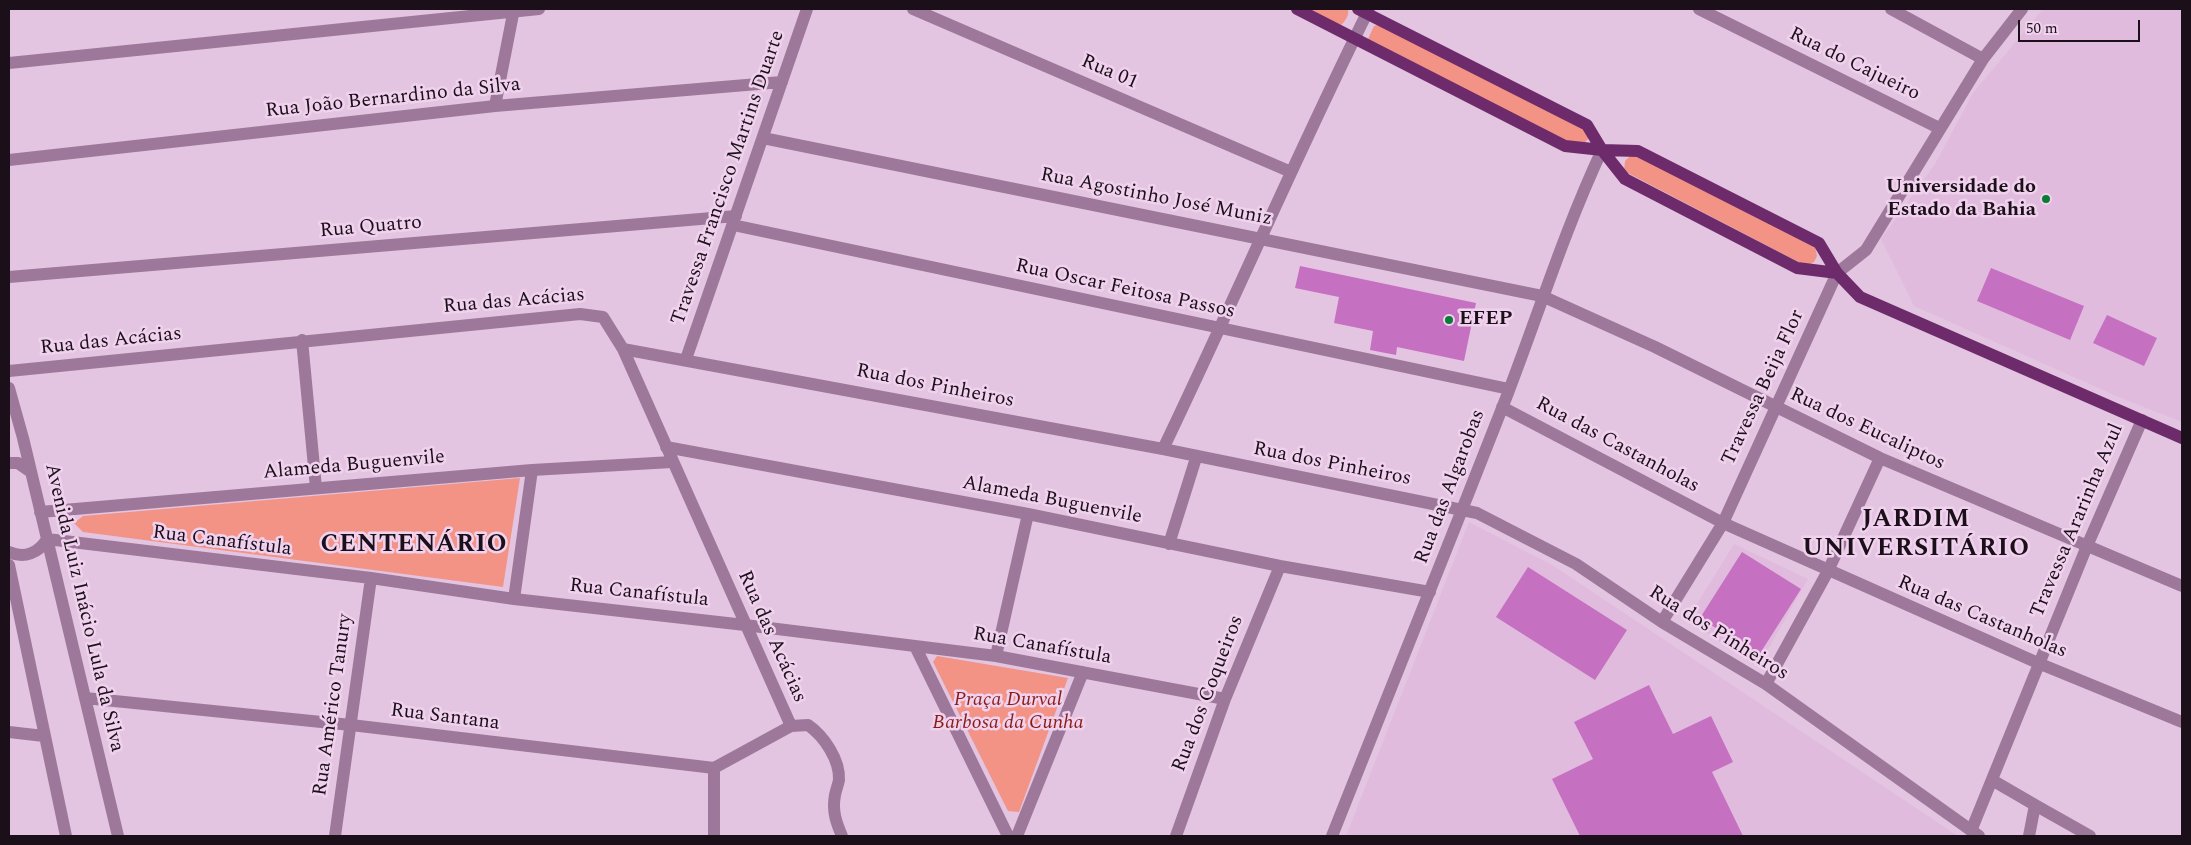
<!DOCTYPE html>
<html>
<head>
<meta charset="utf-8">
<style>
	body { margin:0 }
	#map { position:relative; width:2191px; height:845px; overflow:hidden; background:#e3c5e1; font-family:Spectral,serif }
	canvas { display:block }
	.frame { position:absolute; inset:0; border:10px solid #1b101a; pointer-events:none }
	.scale { position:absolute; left:2018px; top:20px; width:122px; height:22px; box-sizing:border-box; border:2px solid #1b101a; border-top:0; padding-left:6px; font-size:15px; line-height:18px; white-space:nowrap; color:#1b101a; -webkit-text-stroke:4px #f1d2ee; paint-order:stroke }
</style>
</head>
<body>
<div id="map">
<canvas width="2191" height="845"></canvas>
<div class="frame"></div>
<div class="scale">50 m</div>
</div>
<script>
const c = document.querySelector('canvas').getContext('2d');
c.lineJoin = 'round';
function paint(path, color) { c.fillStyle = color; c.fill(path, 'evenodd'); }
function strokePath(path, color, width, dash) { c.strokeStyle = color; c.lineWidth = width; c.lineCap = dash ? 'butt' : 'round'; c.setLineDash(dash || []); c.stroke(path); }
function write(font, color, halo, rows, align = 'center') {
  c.font = font + ' Spectral,serif'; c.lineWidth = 5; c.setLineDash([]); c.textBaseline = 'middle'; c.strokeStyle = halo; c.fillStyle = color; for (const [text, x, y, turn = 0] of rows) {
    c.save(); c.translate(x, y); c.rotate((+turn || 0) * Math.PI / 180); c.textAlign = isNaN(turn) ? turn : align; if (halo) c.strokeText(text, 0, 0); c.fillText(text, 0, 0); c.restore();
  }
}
const built = new Path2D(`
	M 2043,9 L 2182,9 L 2182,422 L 2121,398 L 1914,306 L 1881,239 L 1935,164 L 1973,93 Z
	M 1469,522 L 1554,566 L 1958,836 L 1346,836 Z
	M 1734,544 L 1808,579 L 1758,667 L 1687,620 Z`);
const green = new Path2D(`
	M 1299,9 L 1348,9 C 1349,16 1346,20 1341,25 Z
	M 1382,24 L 1588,132 L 1588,139 L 1582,146 L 1573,145 L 1368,39 L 1374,26 Z
	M 1632,154 L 1815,246 L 1817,256 L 1814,262 L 1806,266 L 1624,171 L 1625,161 Z
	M 520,478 L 503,587 L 83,532 L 74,523 L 83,516 Z
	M 937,656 L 1068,678 L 1019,812 L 1008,811 L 933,662 Z`);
const building = new Path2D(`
	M 1300,266 L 1476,303 L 1464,361 L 1397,347 L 1396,355 L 1370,350 L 1373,331 L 1334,323 L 1339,297 L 1295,288 Z
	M 1991,268 L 2084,306 L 2070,340 L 1977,301 Z
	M 2107,315 L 2157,338 L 2144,366 L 2093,343 Z
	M 1742,552 L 1801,589 L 1759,655 L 1700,618 Z
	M 1528,567 L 1627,630 L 1595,680 L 1496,617 Z
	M 1649,685 L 1673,734 L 1711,716 L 1733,762 L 1712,772 L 1743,836 L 1580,836 L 1552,779 L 1593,759 L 1574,722 Z`);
const minor = new Path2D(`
	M 913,9 L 1291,172
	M 1699,9 L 1939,128
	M 1891,9 L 1983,59
	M 9,63 L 539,9
	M 495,106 L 514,9
	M 763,138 L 1542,296 L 1655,347 L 1880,458 L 2182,586
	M 9,160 L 495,106 L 782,82
	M 733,225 L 1509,389
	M 9,277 L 736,216
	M 302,340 L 316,488
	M 623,349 L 1163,449 L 1477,513 L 1576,564 L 1662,622 L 1766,684 L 1979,836
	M 686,359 L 807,9
	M 9,371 L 580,314 L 603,317 L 623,349 L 791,726
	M 9,388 L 23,438 L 118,836
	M 1502,407 L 1723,523 L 2038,663 L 2182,722
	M 666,447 L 1028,514 L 1280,566 L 1430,592
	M 1163,449 C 1233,303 1297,154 1369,9
	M 9,463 L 18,463 L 31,472
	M 40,512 L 532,470 L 672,462
	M 47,539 L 371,578 L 514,599 L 745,625 L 996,656 L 1225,699
	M 1169,544 L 1196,458
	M 9,552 C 24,559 39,553 47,539
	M 9,565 L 66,836
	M 514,599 L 532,470
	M 1662,622 L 1723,523 L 1837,273 L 1866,250 L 1983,59 L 2022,9
	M 915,646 L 1008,836
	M 996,656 L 1028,514
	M 1766,684 L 1828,571 L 1880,458
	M 85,698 L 351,725 L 714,768 L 791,726 L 808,725 C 824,736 840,760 839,780 C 838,785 836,790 835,795 C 832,811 836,822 842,836
	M 9,732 L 44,736
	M 714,768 L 714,836
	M 1992,780 L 2035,805 L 2029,836
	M 2035,805 L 2090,836
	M 1971,831 L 2087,546 L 2142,420
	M 335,836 L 371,578
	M 1017,836 L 1083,672
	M 1176,836 L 1225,699 L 1280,566
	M 1332,836 C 1391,689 1450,541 1508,393 C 1539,312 1565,229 1602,150`);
const major = new Path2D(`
	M 1297,9 L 1565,146 L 1602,150 L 1625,179 L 1797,268 L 1837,273
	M 1358,9 L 1587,125 L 1602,150 L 1638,151 L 1819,243 L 1837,273 L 1860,297 L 2182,438`);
const markers = [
	[2046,199,5,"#077d34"],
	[1449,320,5,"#077d34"]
];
const streetNames = [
	["Rua do Cajueiro",1854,65,26],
	["Rua 01",1109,73,23],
	["Rua João Bernardino da Silva",393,99,-6],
	["Travessa Francisco Martins Duarte",729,178,-71],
	["Rua Agostinho José Muniz",1156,198,11],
	["Rua Quatro",371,228,-5],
	["Rua Oscar Feitosa Passos",1125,290,12],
	["Rua das Acácias",514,302,-5],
	["Rua das Acácias",111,342,-6],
	["Rua dos Pinheiros",935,387,11],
	["Travessa Beija Flor",1764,388,-65],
	["Rua dos Eucaliptos",1867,430,25],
	["Rua das Castanholas",1617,446,28],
	["Rua dos Pinheiros",1332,465,11],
	["Alameda Buguenvile",354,466,-5],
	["Rua das Algarobas",1451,487,-69],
	["Alameda Buguenvile",1052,501,11],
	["Travessa Ararinha Azul",2078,521,-67],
	["Rua Canafístula",222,542,7],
	["Rua Canafístula",639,594,6],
	["Avenida Luiz Inácio Lula da Silva",83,608,77],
	["Rua das Castanholas",1982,618,23],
	["Rua dos Pinheiros",1718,634,32],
	["Rua das Acácias",771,637,66],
	["Rua Canafístula",1042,647,10],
	["Rua dos Coqueiros",1209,694,-69],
	["Rua Américo Tanury",334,705,-82],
	["Rua Santana",445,718,7]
];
const poiNames = [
	["Universidade do",2036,188],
	["Estado da Bahia",2036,211],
	["EFEP",1459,320,"left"]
];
const parkNames = [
	["Praça Durval",1008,701],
	["Barbosa da Cunha",1008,724]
];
const districtNames = [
	["JARDIM",1916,521],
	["UNIVERSITÁRIO",1916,550],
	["CENTENÁRIO",414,546]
];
paint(built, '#e0bbdd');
paint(green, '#f29386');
paint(building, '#c670c2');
strokePath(minor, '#9e789b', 12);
strokePath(major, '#6e2b6c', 12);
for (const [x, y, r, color] of markers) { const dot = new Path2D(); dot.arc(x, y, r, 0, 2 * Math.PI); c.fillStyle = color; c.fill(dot); strokePath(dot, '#f1d2ee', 2); }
write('20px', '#1b101a', '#f1d2ee', streetNames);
write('bold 20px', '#1b101a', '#f1d2ee', poiNames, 'right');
write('italic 20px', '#891d16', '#f1d2ee', parkNames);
c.letterSpacing = '1px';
write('bold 25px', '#1b101a', '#f1d2ee', districtNames);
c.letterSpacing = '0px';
</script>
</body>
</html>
